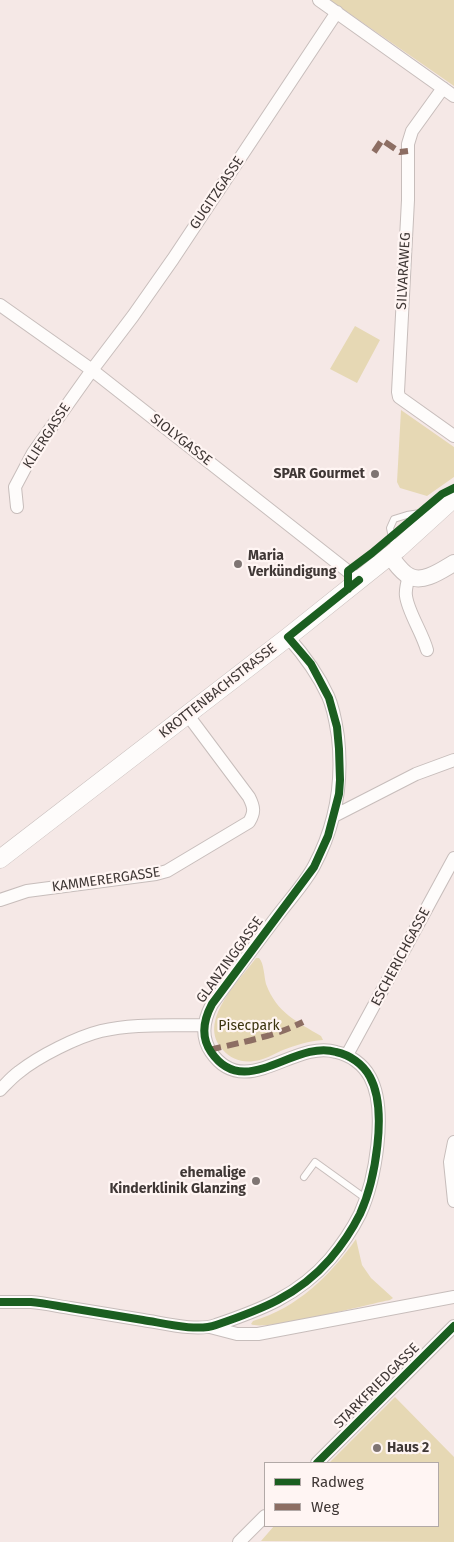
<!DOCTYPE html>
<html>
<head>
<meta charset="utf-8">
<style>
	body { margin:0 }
	#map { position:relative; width:454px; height:1542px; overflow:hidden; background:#f5e8e6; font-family:"Fira Sans",sans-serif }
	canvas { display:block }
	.legend { position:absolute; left:264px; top:1462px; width:175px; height:65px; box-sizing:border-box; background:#fff5f3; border:1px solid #b2a9a7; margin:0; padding:6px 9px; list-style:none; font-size:15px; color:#3f3735 }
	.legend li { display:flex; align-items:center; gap:10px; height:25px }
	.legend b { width:25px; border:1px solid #b2a9a7 }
</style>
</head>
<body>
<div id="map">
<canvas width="454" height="1542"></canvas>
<ul class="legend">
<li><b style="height:6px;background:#1b5e20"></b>Radweg</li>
<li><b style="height:6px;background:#8d6e63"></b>Weg</li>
</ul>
</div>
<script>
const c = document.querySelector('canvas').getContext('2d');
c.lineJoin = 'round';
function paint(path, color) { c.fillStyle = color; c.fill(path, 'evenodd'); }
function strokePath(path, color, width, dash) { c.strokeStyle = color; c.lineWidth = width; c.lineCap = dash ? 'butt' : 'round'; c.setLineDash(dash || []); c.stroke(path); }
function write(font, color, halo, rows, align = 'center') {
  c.font = font + ' "Fira Sans",sans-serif'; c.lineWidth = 4.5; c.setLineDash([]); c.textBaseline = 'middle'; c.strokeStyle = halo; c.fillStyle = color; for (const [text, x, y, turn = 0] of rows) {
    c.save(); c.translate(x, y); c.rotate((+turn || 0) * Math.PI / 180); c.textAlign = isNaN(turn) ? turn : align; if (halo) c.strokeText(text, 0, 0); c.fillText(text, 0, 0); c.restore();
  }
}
const green = new Path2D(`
	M 330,0 L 454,0 L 454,86 Z
	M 355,326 L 380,340 L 357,383 L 330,369 Z
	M 401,410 L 454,447 L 454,477 L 427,496 L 400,488 L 397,482 Z
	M 256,958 L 259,958 C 264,963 264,976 266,984 C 277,1013 296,1021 321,1036 L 323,1040 C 309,1041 296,1045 283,1050 C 274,1054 264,1060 254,1061 C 242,1063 231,1059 223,1050 C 196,1022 239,981 256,958 Z
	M 356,1239 L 362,1265 L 371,1278 L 393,1298 L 390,1300 C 369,1304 263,1332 251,1324 L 253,1321 C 297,1308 330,1276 356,1239 Z
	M 395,1397 L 454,1457 L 454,1542 L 261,1541 L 274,1526 L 438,1526 L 438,1463 L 329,1463 Z`);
const service = new Path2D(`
	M 398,548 L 393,542 L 390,528 L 394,519 L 407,515 L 433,511
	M 304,1177 L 315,1162 L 365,1198`);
const minor = new Path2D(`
	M 319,0 L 454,96
	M 443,88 L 412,131 L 408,144 L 408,200 L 398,392 L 399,397 L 454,436
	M 0,305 L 92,370 L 359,580
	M 17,507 L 15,487 L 33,453 L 92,370 L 133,316 L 173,259 L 337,12
	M 409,576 C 407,583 405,590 406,596 C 408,612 422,632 427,650
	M 334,816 L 416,774 L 454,760
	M 0,900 L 27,891 L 156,874 L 167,871 L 249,822 C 255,812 254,807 249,797 L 187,714
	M 347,1055 L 454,858
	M 0,1090 C 6,1084 12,1077 19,1072 C 39,1056 77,1037 101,1031 C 134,1023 170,1026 204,1025
	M 454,1142 L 450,1162 L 454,1201
	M 0,1302 C 10,1302 21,1302 31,1302 C 44,1303 57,1306 70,1308 C 94,1312 119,1316 143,1320 C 163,1323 197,1332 216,1325 C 260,1310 298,1296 330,1259 C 341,1246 352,1230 360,1214 C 375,1181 388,1110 370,1077 C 363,1064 350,1055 336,1052 C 294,1039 245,1102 211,1052 C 200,1036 204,1019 212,1004 C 234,974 256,944 278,915 C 290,899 305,883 314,866 C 336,825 343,782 338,737 C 336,724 334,709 328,696 C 318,674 304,655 288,637
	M 210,1327 L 237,1334 L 258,1334 L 454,1297
	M 317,1463 L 454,1326
	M 239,1542 L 265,1516`);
const tertiary = new Path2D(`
	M 389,555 C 395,562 401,572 409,576 C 423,584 442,570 454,563`);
const secondary = new Path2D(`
	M 0,859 L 288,637 L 398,549 L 454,498`);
const quiet = new Path2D(`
	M 374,152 L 382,140 L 400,152 L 408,151
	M 209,1050 C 242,1042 273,1037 303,1022`);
const cycleway = new Path2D(`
	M 348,589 L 348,571 L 372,553 L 442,494 L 454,488
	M 0,1302 C 10,1302 21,1302 31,1302 C 44,1303 57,1306 70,1308 C 94,1312 119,1316 143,1320 C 163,1323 197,1332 216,1325 C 260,1310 298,1296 330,1259 C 341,1246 352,1230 360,1214 C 375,1181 388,1110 370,1077 C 363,1064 350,1055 336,1052 C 294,1039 245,1102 211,1052 C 200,1036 204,1019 212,1004 L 314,867 L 328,836 L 339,794 L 340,780 L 339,749 L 337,727 L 329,698 L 311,664 L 288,637 L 359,580
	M 317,1463 L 454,1326`);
const markers = [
	[375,474,5,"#7f7573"],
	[238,564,5,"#7f7573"],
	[256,1181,5,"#7f7573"],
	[377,1448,5,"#7f7573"]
];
const streetNames = [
	["GUGITZGASSE",217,193,-56],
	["SILVARAWEG",404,271,-87],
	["KLIERGASSE",47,436,-57],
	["SIOLYGASSE",181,440,38],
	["KROTTENBACHSTRASSE",218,691,-38],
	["KAMMERERGASSE",106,880,-8],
	["ESCHERICHGASSE",401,957,-62],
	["GLANZINGGASSE",230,960,-54],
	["STARKFRIEDGASSE",377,1386,-45]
];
const poiNames = [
	["SPAR Gourmet",365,474],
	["Maria",248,556,"left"],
	["Verkündigung",248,572,"left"],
	["ehemalige",246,1173],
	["Kinderklinik Glanzing",246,1189],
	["Haus 2",387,1448,"left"]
];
const parkNames = [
	["Pisecpark",249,1026]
];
paint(green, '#e6d8b4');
strokePath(service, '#c7bdbb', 8);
strokePath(minor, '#c7bdbb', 14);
strokePath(tertiary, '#c7bdbb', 18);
strokePath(secondary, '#c7bdbb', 19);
strokePath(service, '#fefcfb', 6);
strokePath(minor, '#fefcfb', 12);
strokePath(tertiary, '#fefcfb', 16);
strokePath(secondary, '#fefcfb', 18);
strokePath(quiet, '#8d6e63', 6, [12, 6]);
strokePath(cycleway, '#1b5e20', 8);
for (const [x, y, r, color] of markers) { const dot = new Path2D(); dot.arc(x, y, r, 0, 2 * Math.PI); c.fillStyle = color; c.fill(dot); strokePath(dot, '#fff5f3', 2); }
write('14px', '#3f3735', '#fff5f3', streetNames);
write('bold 14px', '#3f3735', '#fff5f3', poiNames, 'right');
write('14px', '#3b330e', '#fff5f3', parkNames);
</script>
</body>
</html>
